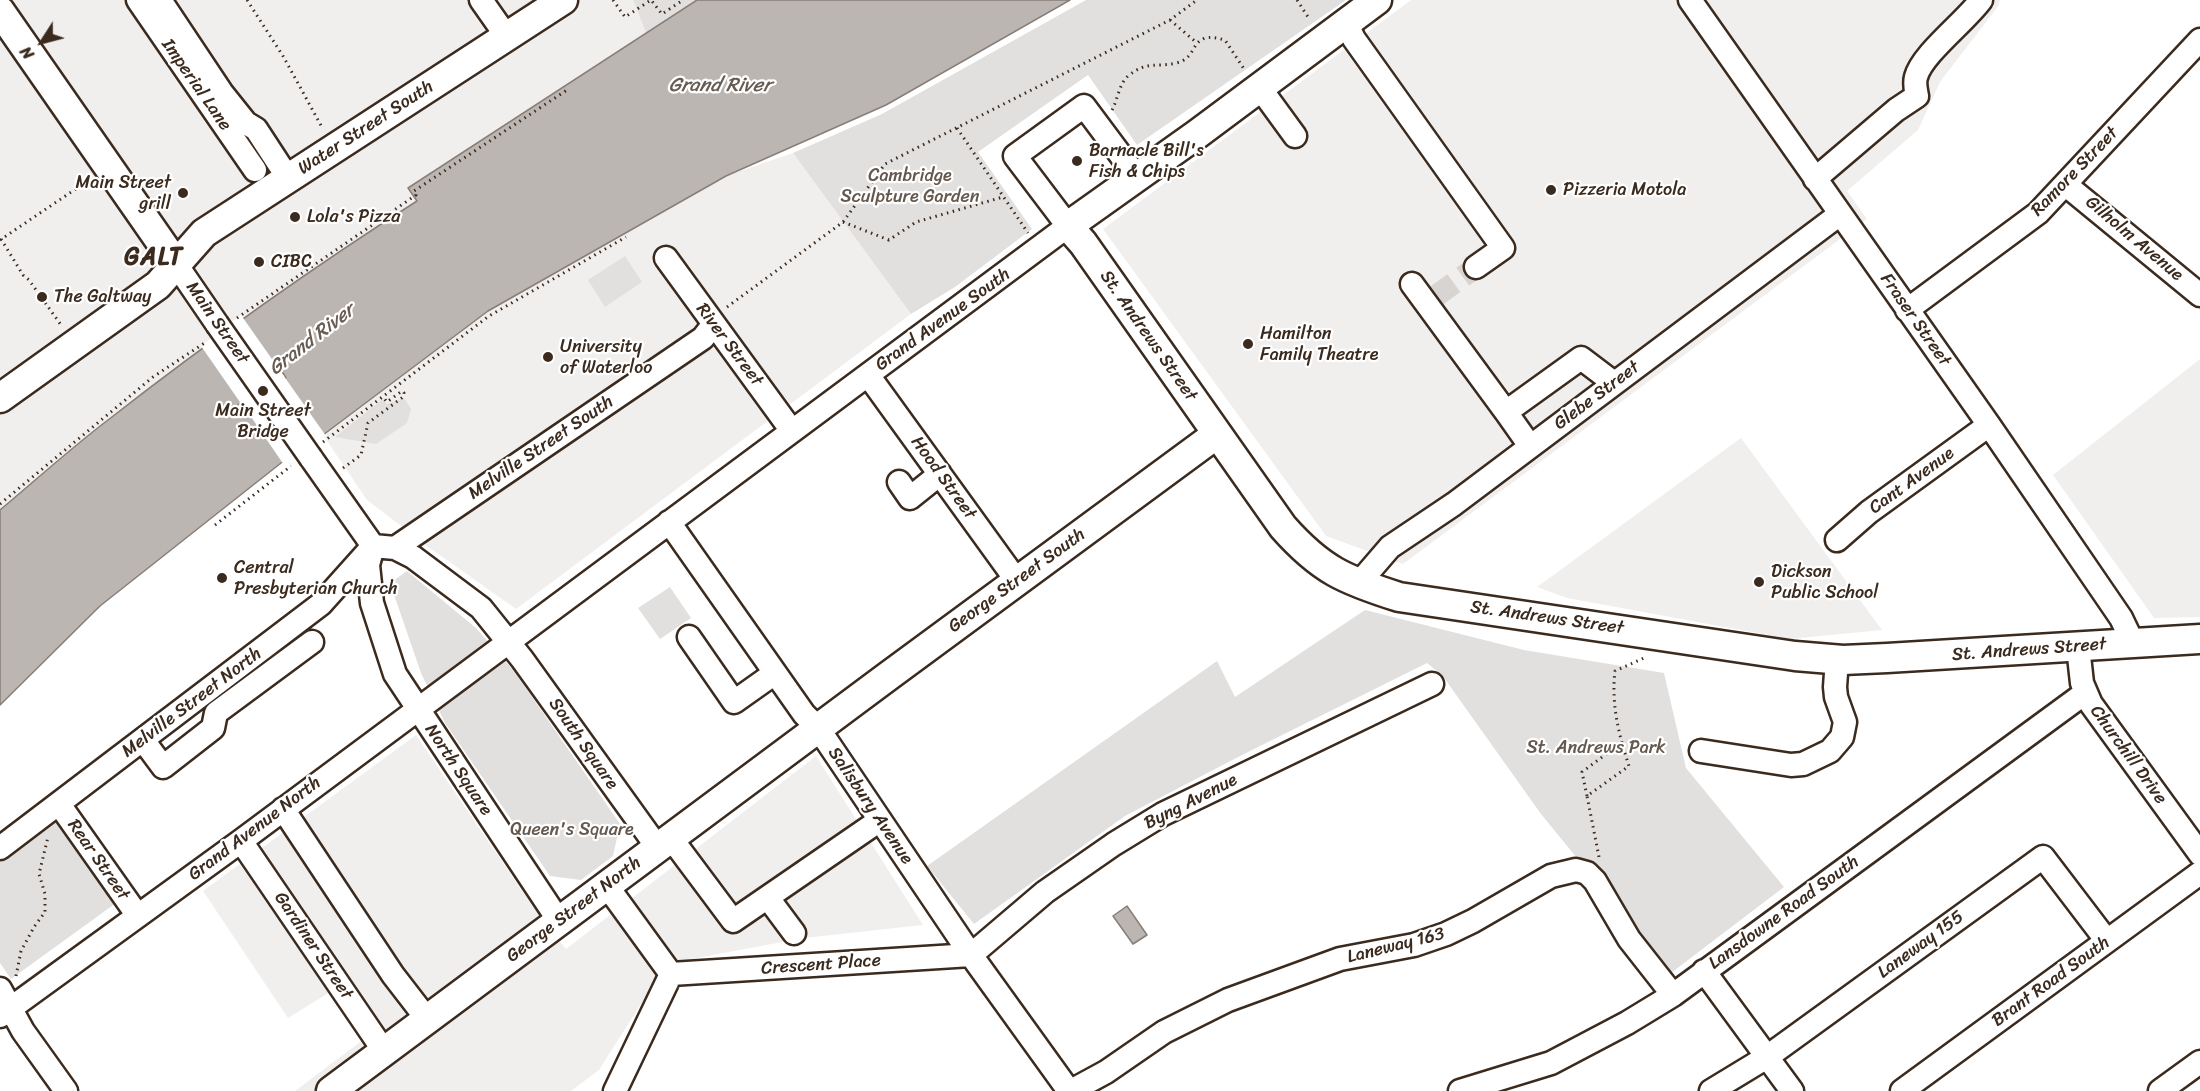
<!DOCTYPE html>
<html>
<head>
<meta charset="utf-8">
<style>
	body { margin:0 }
	#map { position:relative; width:2200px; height:1091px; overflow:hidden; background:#fff; font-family:Sriracha,sans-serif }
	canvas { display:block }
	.north { position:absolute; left:12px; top:12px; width:60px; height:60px; -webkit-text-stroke:4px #fff; paint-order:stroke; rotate:234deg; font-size:16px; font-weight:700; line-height:24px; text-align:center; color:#3b2a1e }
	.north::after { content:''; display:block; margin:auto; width:21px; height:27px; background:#3b2a1e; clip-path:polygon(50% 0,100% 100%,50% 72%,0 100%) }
</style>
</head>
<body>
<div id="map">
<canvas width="2200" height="1091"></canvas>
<div class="north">N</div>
</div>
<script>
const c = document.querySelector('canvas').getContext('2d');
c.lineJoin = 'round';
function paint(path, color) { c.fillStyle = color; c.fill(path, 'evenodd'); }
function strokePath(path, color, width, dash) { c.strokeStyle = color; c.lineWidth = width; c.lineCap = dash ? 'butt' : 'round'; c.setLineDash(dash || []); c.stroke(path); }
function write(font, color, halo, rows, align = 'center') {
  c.font = font + ' Sriracha,sans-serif'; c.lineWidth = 4.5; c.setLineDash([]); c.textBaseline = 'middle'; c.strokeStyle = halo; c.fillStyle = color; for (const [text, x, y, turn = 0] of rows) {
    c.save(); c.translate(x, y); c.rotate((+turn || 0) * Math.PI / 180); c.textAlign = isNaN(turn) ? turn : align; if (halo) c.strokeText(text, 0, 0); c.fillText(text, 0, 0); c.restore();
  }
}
const built = new Path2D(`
	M 0,0 L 633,0 L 648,38 L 408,188 L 417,201 L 340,250 L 248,314 L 107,421 L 0,510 Z
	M 1411,0 L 2000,0 L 1999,5 L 1940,82 L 1918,130 L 1847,191 L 1867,219 L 1403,564 L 1326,536 L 1103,229 Z
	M 793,153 L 911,314 L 516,609 L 427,546 L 367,500 L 323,435 L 488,311 L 726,176 Z
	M 2200,359 L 2200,617 L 2154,618 L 2053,475 Z
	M 1741,438 L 1882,630 L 1790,639 L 1567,598 L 1537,587 Z
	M 416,735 L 533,907 L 566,949 L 816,756 L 923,925 L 804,938 L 691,959 L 648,993 L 599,1070 L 571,1091 L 295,1091 L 364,1039 L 330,992 L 288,1018 L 203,891 Z`);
const green = new Path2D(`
	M 633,0 L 703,0 L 648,38 Z
	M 1086,0 L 1346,0 L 1137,145 L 1088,75 L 978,152 L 1032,229 L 955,287 L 911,314 L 793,153 L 882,114 Z
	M 625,256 L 642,282 L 605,307 L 588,280 Z
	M 404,398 L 411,409 L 407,423 L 376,444 L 335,437 L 383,399 L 387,404 Z
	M 407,571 L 476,628 L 514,671 L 620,824 L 613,856 L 581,880 L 550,876 L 445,723 L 421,673 L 390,583 Z
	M 670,587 L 691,618 L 660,639 L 638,608 Z
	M 1365,610 L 1524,650 L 1664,673 L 1686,768 L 1784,887 L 1671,973 L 1541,814 L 1442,675 L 1427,663 L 1242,755 L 1125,816 L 974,924 L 927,866 L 1217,661 L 1235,697 Z
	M 57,817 L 116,903 L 11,979 L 0,963 L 0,860 Z`);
const water = new Path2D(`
	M 697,0 L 1070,0 L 886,105 L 726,176 L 488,311 L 323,435 L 281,463 L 100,606 L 0,705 L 0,510 C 36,480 71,448 108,420 C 208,342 310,269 417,201 L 408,188 ZM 283,373 L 286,378 L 238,412 L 234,411 L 235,407 Z
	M 1127,906 L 1147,935 L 1133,944 L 1113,916 Z`);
const pier = new Path2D(`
	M 241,315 L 326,436 L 284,465 L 243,405 L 283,377 L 242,405 L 201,346 Z`);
const minorTunnel = new Path2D(`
	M 1436,296 L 1476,267`);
const path = new Path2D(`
	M 247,0 L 283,56 L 323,129
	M 613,0 L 625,17 L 651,0 L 662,14 L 683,0
	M 1297,0 L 1310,20
	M 1170,20 L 1197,43
	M 1112,110 C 1118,99 1119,84 1128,76 C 1148,60 1155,68 1176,63 C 1201,58 1187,29 1225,40 L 1244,69
	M 957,128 L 1028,233
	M 843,222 L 889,240 L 916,222 L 1003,197
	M 1,239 L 23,275 L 29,280 L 61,325
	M 0,240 L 89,180
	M 727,307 L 843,222 L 885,164 L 1170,20 L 1197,0
	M 237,318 L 416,195 L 414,191 L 567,90
	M 323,442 L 489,316 L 626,237
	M 343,468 L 361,455 L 368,423 L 403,397 L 404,393 L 402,391 L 387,402 L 383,397
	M 0,504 L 153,377 L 206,342
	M 215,525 L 291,466
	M 1587,796 L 1582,772 L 1621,743
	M 1599,857 L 1587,796 L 1629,766 C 1619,736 1611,704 1615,671 L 1644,658
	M 16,976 L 21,951 L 34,927 L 45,912 L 45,894 L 39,874 L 48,837`);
const minor = new Path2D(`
	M 138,0 L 255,170
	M 160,0 L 222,93 L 246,123 L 256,129 L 288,178
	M 481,0 L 507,37
	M 1690,0 L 1989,425 L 2121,618 L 2133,643
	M 1346,23 L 1354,39 L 1503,248 L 1476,267
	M 1260,88 L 1295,136
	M 1815,179 L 1896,110 L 1917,96 C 1916,90 1914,84 1916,77 C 1922,54 1965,22 1981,0
	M 2066,185 L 2200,295
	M 666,258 L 792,431
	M 176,264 L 217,324
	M 1412,284 L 1506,412
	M 1907,310 L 2038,213 L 2200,40
	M 868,375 L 1017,581
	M 1530,446 L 1506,412 L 1581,358 L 1614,383
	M 311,458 L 373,546
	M 899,482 L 910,498 L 940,474
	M 669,522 L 804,714 L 818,728 L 971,955 L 1069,1091
	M 1837,540 L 1869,512 L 1989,425
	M 373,546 L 368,565 L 372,603 L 395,674 L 559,921
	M 373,546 L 395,548 L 413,557 L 481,608 L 522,659 L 658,848
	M 395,548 L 703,338 L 713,325
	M 1359,583 L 1390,547 L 1454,504 L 1840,214
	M 689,637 L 734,702 L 775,673
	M 2078,647 L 2082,683 L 2091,704 L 2200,854
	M 143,740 L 163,767 L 213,728 L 216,713 L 312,642
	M 1701,751 L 1791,765 L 1803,764 L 1830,751 L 1842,737 L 1845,722 L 1836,697 L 1835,687 L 1837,659
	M 59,804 L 138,916
	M 283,809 L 393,975 L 427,1019
	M 671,838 L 733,921 L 880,820
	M 241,841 L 384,1051
	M 0,848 L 321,604 L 373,546
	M 607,886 L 671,974
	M 768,898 L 794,933
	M 971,955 L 1045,892 L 1114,844 L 1163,814 L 1432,684
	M 1704,971 L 1792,1091
	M 671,974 L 971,955
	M 0,989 L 23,1031 L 66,1091
	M 0,1016 L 241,841 L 1068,226 L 1015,156 L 1084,106 L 1137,177
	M 615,1091 L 671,974
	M 1071,1091 L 1106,1072 L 1164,1032 L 1228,1000 L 1340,959 L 1414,945 L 1446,934 L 1473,921 L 1551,876 L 1576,870 L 1587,873 L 1595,881 L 1629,939 L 1673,995
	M 1460,1091 L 1551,1063 L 1627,1023 L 1673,995 L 2085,693
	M 1711,1091 L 1767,1057 L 2043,857 L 2107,941
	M 1902,1091 L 2200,873
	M 2160,1091 L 2200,1062`);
const major = new Path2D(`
	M 1377,0 L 1196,135 L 1068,226 L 1083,243 L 1283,527 C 1321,570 1345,580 1399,597 L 1795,656 L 1843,660 L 1887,658 L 2200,639
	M 0,11 L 176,264
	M 0,398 L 158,285 L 204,233 L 563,0
	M 331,1091 L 887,677 L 1217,434`);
const minorBridge = new Path2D(`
	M 217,324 L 311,458`);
const markers = [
	[1077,161,6,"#3b2a1e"],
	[1551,190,6,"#3b2a1e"],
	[183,193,6,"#3b2a1e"],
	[295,217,6,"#3b2a1e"],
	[259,262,6,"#3b2a1e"],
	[42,297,6,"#3b2a1e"],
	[1248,344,6,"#3b2a1e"],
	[548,357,6,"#3b2a1e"],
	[263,391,6,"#3b2a1e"],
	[222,578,6,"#3b2a1e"],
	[1759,582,6,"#3b2a1e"]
];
const streetNames = [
	["Imperial Lane",196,85,55],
	["Water Street South",366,128,-33],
	["Ramore Street",2075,172,-46],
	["Gilholm Avenue",2134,239,40],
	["Grand Avenue South",943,320,-36],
	["Fraser Street",1915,320,55],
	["Main Street",217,323,55],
	["St. Andrews Street",1148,336,55],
	["River Street",729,345,53],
	["Glebe Street",1597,396,-37],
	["Melville Street South",541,448,-34],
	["Hood Street",943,478,54],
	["Cant Avenue",1912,481,-36],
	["George Street South",1017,581,-36],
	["St. Andrews Street",1547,618,8],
	["St. Andrews Street",2029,650,-4],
	["Melville Street North",192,703,-37],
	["South Square",583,744,55],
	["Churchill Drive",2128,755,54],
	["North Square",458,770,56],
	["Byng Avenue",1191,802,-27],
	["Salisbury Avenue",870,806,56],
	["Grand Avenue North",255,829,-37],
	["Rear Street",98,860,55],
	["George Street North",574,910,-37],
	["Lansdowne Road South",1784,913,-36],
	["Laneway 155",1921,945,-36],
	["Gardiner Street",313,946,56],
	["Laneway 163",1396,946,-14],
	["Crescent Place",821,965,-4],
	["Brant Road South",2051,982,-36]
];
const poiNames = [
	["Barnacle Bill's",1089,151],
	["Fish & Chips",1089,172],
	["Main Street",171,183,"right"],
	["grill",171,204,"right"],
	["Pizzeria Motola",1563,190],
	["Lola's Pizza",307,217],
	["CIBC",271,262],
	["The Galtway",54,297],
	["Hamilton",1260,334],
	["Family Theatre",1260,355],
	["University",560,347],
	["of Waterloo",560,368],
	["Main Street",263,411,"center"],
	["Bridge",263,432,"center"],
	["Central",234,568],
	["Presbyterian Church",234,589],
	["Dickson",1771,572],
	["Public School",1771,593]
];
const parkNames = [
	["Cambridge",910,176],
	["Sculpture Garden",910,197],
	["St. Andrews Park",1596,748],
	["Queen's Square",572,830]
];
const waterNames = [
	["Grand River",720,86],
	["Grand River",312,340,-38]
];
const districtNames = [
	["GALT",154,258]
];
paint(built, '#f1efee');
paint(green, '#e2e0de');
paint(water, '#bcb6b3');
strokePath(water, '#887e77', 1.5);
paint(pier, '#fff');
strokePath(minorTunnel, '#d8d4d2', 22, [22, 11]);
strokePath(minor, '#3b2a1e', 27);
strokePath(major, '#3b2a1e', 33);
strokePath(path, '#3b2a1e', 3, [1.5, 4.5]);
strokePath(minor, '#fff', 22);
strokePath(major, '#fff', 28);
strokePath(minorBridge, '#3b2a1e', 27, []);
strokePath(minorBridge, '#fff', 22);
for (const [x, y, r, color] of markers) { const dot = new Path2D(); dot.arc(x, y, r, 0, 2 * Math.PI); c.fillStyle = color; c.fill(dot); strokePath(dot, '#fff', 2); }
write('18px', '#3b2a1e', '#fff', streetNames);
write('18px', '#3b2a1e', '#fff', poiNames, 'left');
write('18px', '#65584e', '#fff', parkNames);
write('italic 20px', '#685b52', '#fff', waterNames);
c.letterSpacing = '1.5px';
write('bold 24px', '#3b2a1e', '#fff', districtNames);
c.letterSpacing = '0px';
</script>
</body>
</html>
